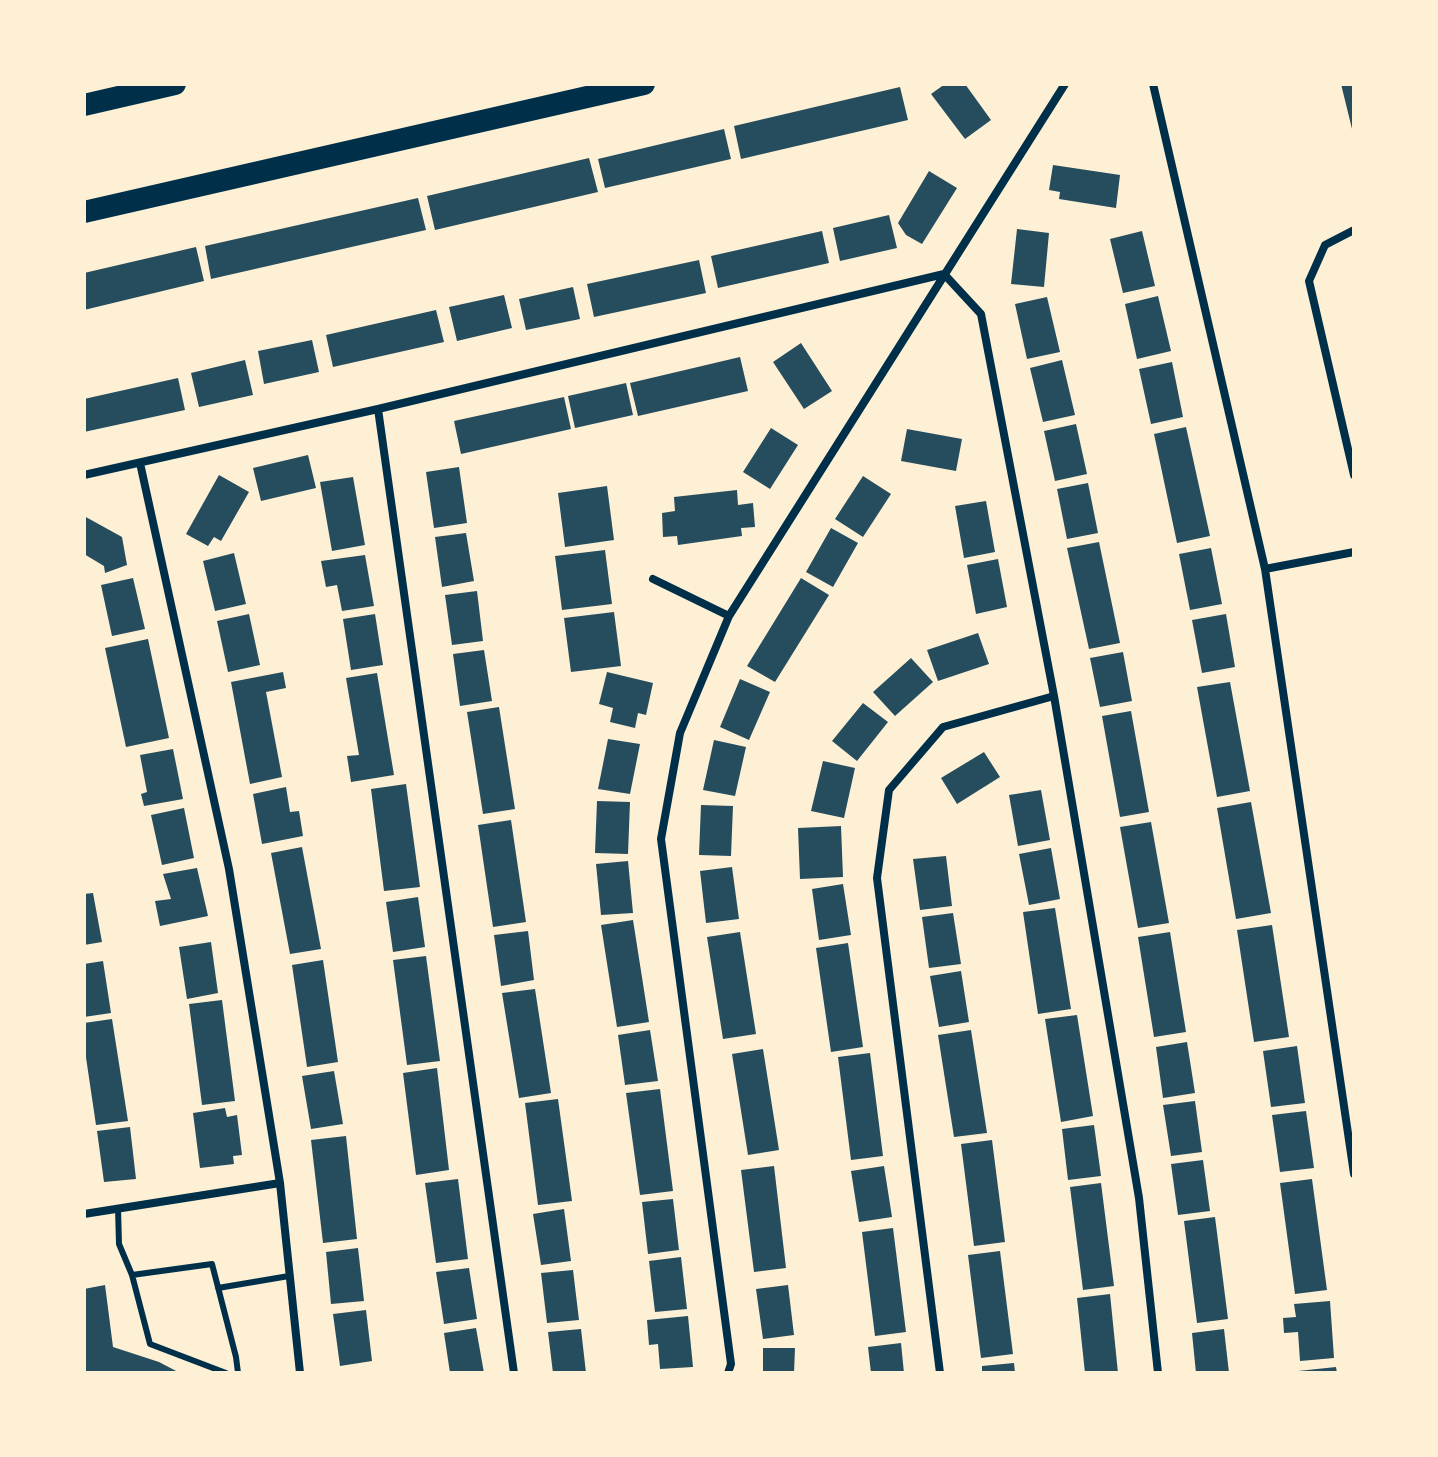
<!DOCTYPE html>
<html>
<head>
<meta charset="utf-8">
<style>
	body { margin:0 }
	#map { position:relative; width:1438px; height:1457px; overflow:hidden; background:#fdf0d5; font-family:"IBM Plex Sans",sans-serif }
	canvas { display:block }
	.frame { position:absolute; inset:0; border:86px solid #fdf0d5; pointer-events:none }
</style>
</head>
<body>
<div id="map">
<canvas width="1438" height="1457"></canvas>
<div class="frame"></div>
</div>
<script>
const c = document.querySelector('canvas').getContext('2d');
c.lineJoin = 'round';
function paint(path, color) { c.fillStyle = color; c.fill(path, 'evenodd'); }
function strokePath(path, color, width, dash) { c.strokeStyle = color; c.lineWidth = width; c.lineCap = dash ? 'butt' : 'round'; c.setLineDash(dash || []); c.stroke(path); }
const building = new Path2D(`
	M 945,84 L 965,84 L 991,120 L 965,139 L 931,94 Z
	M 1341,84 L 1354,84 L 1354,133 L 1353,133 Z
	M 900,87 L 908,120 L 741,159 L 734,126 Z
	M 724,129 L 731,159 L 605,188 L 598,159 Z
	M 589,158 L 598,192 L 435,230 L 427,196 Z
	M 1053,165 L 1120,175 L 1116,208 L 1059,199 L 1060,192 L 1049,190 Z
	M 929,171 L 957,188 L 922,244 L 906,235 L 898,223 Z
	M 418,198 L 426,230 L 211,279 L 205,246 Z
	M 889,215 L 897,248 L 840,261 L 833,228 Z
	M 1017,229 L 1049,233 L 1044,287 L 1011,284 Z
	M 822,231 L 829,263 L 718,288 L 711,256 Z
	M 1142,231 L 1155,286 L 1123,293 L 1110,239 Z
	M 196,247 L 204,281 L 84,310 L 84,273 Z
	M 699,260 L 706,293 L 594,317 L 587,284 Z
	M 573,287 L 580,319 L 526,330 L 519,299 Z
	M 504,295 L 512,328 L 457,341 L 449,307 Z
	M 1158,296 L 1171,351 L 1137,359 L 1125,304 Z
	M 1047,297 L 1060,352 L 1027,359 L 1015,304 Z
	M 436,310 L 444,342 L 333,367 L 326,335 Z
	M 312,340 L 319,372 L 264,384 L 258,351 Z
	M 801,343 L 832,391 L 804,409 L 773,362 Z
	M 740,357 L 748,391 L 638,416 L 630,383 Z
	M 245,360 L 253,395 L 199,407 L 191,373 Z
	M 1062,360 L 1075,415 L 1043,422 L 1030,368 Z
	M 1172,362 L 1183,417 L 1151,424 L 1139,369 Z
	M 178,378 L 185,410 L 84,432 L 84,399 Z
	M 626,383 L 633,415 L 575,428 L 568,396 Z
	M 564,397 L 571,429 L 461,454 L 454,421 Z
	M 1076,424 L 1087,474 L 1055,481 L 1044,431 Z
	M 1186,427 L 1210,536 L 1177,543 L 1154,434 Z
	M 771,428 L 798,445 L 770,489 L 743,472 Z
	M 907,429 L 962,439 L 956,471 L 901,461 Z
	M 308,455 L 316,488 L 261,501 L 253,468 Z
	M 459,467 L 467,523 L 434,528 L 426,472 Z
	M 219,475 L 249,492 L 221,541 L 214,537 L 208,546 L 186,534 Z
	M 863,476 L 891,494 L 863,537 L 835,519 Z
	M 353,477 L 365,545 L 332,551 L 320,482 Z
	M 1088,483 L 1098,533 L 1067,539 L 1057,489 Z
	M 607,486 L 614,540 L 565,547 L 558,493 Z
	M 737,490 L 738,505 L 753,503 L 755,527 L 741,528 L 742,536 L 678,545 L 677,536 L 663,537 L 662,513 L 675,511 L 674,497 Z
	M 986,501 L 995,552 L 964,558 L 955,506 Z
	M 84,516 L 122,537 L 127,565 L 105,573 L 104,566 L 84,554 Z
	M 831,528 L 858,543 L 833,587 L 806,572 Z
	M 466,533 L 474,581 L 442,587 L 435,537 Z
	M 1099,542 L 1120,643 L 1089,649 L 1067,548 Z
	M 1211,548 L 1222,604 L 1190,610 L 1179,554 Z
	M 605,550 L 612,604 L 562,610 L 555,556 Z
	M 234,553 L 246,604 L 215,611 L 203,561 Z
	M 365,555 L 374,606 L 342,611 L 337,585 L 326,587 L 321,561 Z
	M 998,559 L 1007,607 L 976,614 L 967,565 Z
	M 133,578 L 145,629 L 112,636 L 101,585 Z
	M 801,578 L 829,595 L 775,682 L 747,666 Z
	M 477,591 L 483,641 L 452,645 L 445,595 Z
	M 614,612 L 621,666 L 571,672 L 564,618 Z
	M 249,614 L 260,665 L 228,672 L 217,621 Z
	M 375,614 L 383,665 L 351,670 L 343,619 Z
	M 1226,614 L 1235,667 L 1202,673 L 1192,620 Z
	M 978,633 L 989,664 L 938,681 L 927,650 Z
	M 148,639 L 169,738 L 126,747 L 105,648 Z
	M 484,650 L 492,701 L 460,706 L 453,654 Z
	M 1123,652 L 1132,701 L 1100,707 L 1090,658 Z
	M 911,658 L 933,682 L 895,716 L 873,692 Z
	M 283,672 L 286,688 L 266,692 L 282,777 L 250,784 L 231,682 Z
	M 607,672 L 653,683 L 646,715 L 638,713 L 635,728 L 610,722 L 613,708 L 599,704 Z
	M 377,673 L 394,775 L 351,782 L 347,756 L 359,755 L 346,678 Z
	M 740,679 L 770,692 L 749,740 L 720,727 Z
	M 1230,682 L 1250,791 L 1217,797 L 1197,687 Z
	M 863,703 L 888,722 L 857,761 L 832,741 Z
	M 499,707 L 515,809 L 483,814 L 467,712 Z
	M 1131,711 L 1149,812 L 1120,817 L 1102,716 Z
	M 608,739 L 640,744 L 630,794 L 598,789 Z
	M 714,740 L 746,747 L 735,796 L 703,790 Z
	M 173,749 L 183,799 L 144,806 L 141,794 L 147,792 L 140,755 Z
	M 984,752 L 1000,777 L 957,804 L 941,778 Z
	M 823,761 L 855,768 L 844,818 L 811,811 Z
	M 406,784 L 420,887 L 384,891 L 371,789 Z
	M 286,787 L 290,812 L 299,811 L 303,836 L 262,844 L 253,794 Z
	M 1041,790 L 1050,840 L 1018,846 L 1009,795 Z
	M 597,801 L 630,802 L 628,854 L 595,853 Z
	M 1251,802 L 1271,913 L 1236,919 L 1217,808 Z
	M 701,805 L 733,806 L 731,856 L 699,855 Z
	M 184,808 L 194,858 L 162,865 L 151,815 Z
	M 511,820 L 526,922 L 493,927 L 478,825 Z
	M 1151,822 L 1169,923 L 1138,928 L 1120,827 Z
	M 841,826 L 843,877 L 800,879 L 798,828 Z
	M 302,847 L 321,949 L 290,954 L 271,853 Z
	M 1051,848 L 1060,899 L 1029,905 L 1019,854 Z
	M 946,856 L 952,906 L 920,910 L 913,859 Z
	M 628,861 L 633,913 L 601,915 L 596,864 Z
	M 732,867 L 739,919 L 706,923 L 700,871 Z
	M 197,868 L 208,916 L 160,926 L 155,901 L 171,899 L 163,874 Z
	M 843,884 L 851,935 L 819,940 L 812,889 Z
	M 93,893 L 102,942 L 84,945 L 84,894 Z
	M 418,897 L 425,947 L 393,952 L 386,902 Z
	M 1055,908 L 1071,1009 L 1038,1014 L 1023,912 Z
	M 953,913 L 961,964 L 929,968 L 922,917 Z
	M 633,920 L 649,1022 L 617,1027 L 601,925 Z
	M 1272,925 L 1289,1037 L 1254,1042 L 1237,930 Z
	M 528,931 L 534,980 L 501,986 L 494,935 Z
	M 740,932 L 756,1034 L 723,1039 L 707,937 Z
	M 1170,932 L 1186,1032 L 1154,1037 L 1138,937 Z
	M 211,942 L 218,993 L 187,999 L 179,947 Z
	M 848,943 L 863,1047 L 831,1052 L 816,948 Z
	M 426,956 L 440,1061 L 407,1065 L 393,960 Z
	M 323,960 L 338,1062 L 307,1067 L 292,965 Z
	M 103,961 L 111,1013 L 84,1017 L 84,964 Z
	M 961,971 L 969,1022 L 939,1027 L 930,976 Z
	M 535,989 L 551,1093 L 519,1098 L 502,993 Z
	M 222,1000 L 235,1101 L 202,1105 L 189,1004 Z
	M 1077,1015 L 1093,1116 L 1061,1122 L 1045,1019 Z
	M 112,1019 L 128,1121 L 96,1125 L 84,1044 L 84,1023 Z
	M 650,1030 L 658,1081 L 625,1085 L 618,1035 Z
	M 971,1030 L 987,1133 L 954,1137 L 938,1035 Z
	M 1187,1042 L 1195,1093 L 1163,1098 L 1156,1047 Z
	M 1297,1046 L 1305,1103 L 1271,1107 L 1263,1051 Z
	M 763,1049 L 779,1150 L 748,1155 L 732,1054 Z
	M 870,1053 L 883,1156 L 851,1160 L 838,1057 Z
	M 437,1068 L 449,1170 L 416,1175 L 403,1073 Z
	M 334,1071 L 343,1124 L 311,1129 L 302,1076 Z
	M 660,1089 L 673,1191 L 640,1195 L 626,1093 Z
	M 558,1099 L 572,1201 L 538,1205 L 525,1103 Z
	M 1195,1101 L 1202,1152 L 1171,1156 L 1163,1105 Z
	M 225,1108 L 227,1117 L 237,1115 L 242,1155 L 233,1156 L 234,1164 L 200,1168 L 193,1113 Z
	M 1306,1111 L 1314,1168 L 1280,1172 L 1272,1115 Z
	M 1094,1125 L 1101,1176 L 1068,1180 L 1062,1129 Z
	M 130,1127 L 136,1179 L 104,1182 L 97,1131 Z
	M 346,1136 L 357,1239 L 323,1243 L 311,1140 Z
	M 992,1140 L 1005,1242 L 974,1246 L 961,1144 Z
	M 1203,1160 L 1210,1211 L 1178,1215 L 1171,1164 Z
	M 774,1166 L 786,1268 L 754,1272 L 741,1170 Z
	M 884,1166 L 892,1217 L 859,1222 L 851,1171 Z
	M 458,1179 L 468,1259 L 436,1263 L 425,1183 Z
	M 1312,1179 L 1327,1290 L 1295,1294 L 1280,1183 Z
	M 1101,1183 L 1114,1286 L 1083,1290 L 1070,1187 Z
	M 673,1199 L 679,1250 L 648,1254 L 642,1202 Z
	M 564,1209 L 571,1261 L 541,1265 L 533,1214 Z
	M 1215,1217 L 1228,1319 L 1197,1323 L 1184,1221 Z
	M 893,1228 L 906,1332 L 875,1336 L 862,1232 Z
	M 358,1248 L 364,1301 L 331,1304 L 326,1252 Z
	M 1000,1251 L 1013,1354 L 981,1358 L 968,1255 Z
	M 681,1257 L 687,1309 L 655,1312 L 649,1261 Z
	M 469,1268 L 477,1319 L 444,1324 L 436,1272 Z
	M 573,1270 L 579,1320 L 547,1323 L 541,1273 Z
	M 105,1285 L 113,1347 L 159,1362 L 180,1373 L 84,1373 L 84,1289 Z
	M 788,1285 L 794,1335 L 763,1339 L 756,1289 Z
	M 1110,1294 L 1118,1373 L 1085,1373 L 1077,1298 Z
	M 1330,1301 L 1334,1358 L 1300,1361 L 1298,1332 L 1284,1333 L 1283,1318 L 1296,1317 L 1294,1304 Z
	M 366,1310 L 372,1361 L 340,1366 L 333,1314 Z
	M 688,1316 L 693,1367 L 660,1369 L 658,1344 L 649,1345 L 647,1320 Z
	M 476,1328 L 484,1373 L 450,1373 L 444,1333 Z
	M 581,1329 L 586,1373 L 553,1373 L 548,1332 Z
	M 1224,1329 L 1229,1373 L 1196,1373 L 1192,1333 Z
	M 901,1343 L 904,1373 L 871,1373 L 868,1347 Z
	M 763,1348 L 795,1348 L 794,1373 L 763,1373 Z
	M 1014,1363 L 1015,1373 L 982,1373 L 982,1366 Z
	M 1336,1367 L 1337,1373 L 1298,1373 L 1298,1371 Z`);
const service = new Path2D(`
	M 118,1208 L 119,1244 L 132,1275 L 150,1344 L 226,1373
	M 132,1275 L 212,1264 L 236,1357 L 238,1373
	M 218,1288 L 289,1276`);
const minor = new Path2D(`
	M 1153,84 L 1265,569 L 1354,1174
	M 1354,230 L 1325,245 L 1309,281 L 1354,475
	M 378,409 L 514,1373
	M 140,463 L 229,869 L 280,1183 L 300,1373
	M 84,475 L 378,409 L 944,274 L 981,314 L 1054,696 L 1139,1198 L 1158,1373
	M 1265,569 L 1354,552
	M 653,579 L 729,616
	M 84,1214 L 280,1183
	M 728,1373 L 731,1364 L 661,839 L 680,733 L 729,616 L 1065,84
	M 940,1373 L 877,878 L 889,790 L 943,727 L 1054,696`);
const trunk = new Path2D(`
	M 84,105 L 175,84
	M 84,212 L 644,84`);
paint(building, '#264d5e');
strokePath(service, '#003049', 6);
strokePath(minor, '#003049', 8);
strokePath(trunk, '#003049', 22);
</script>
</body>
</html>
